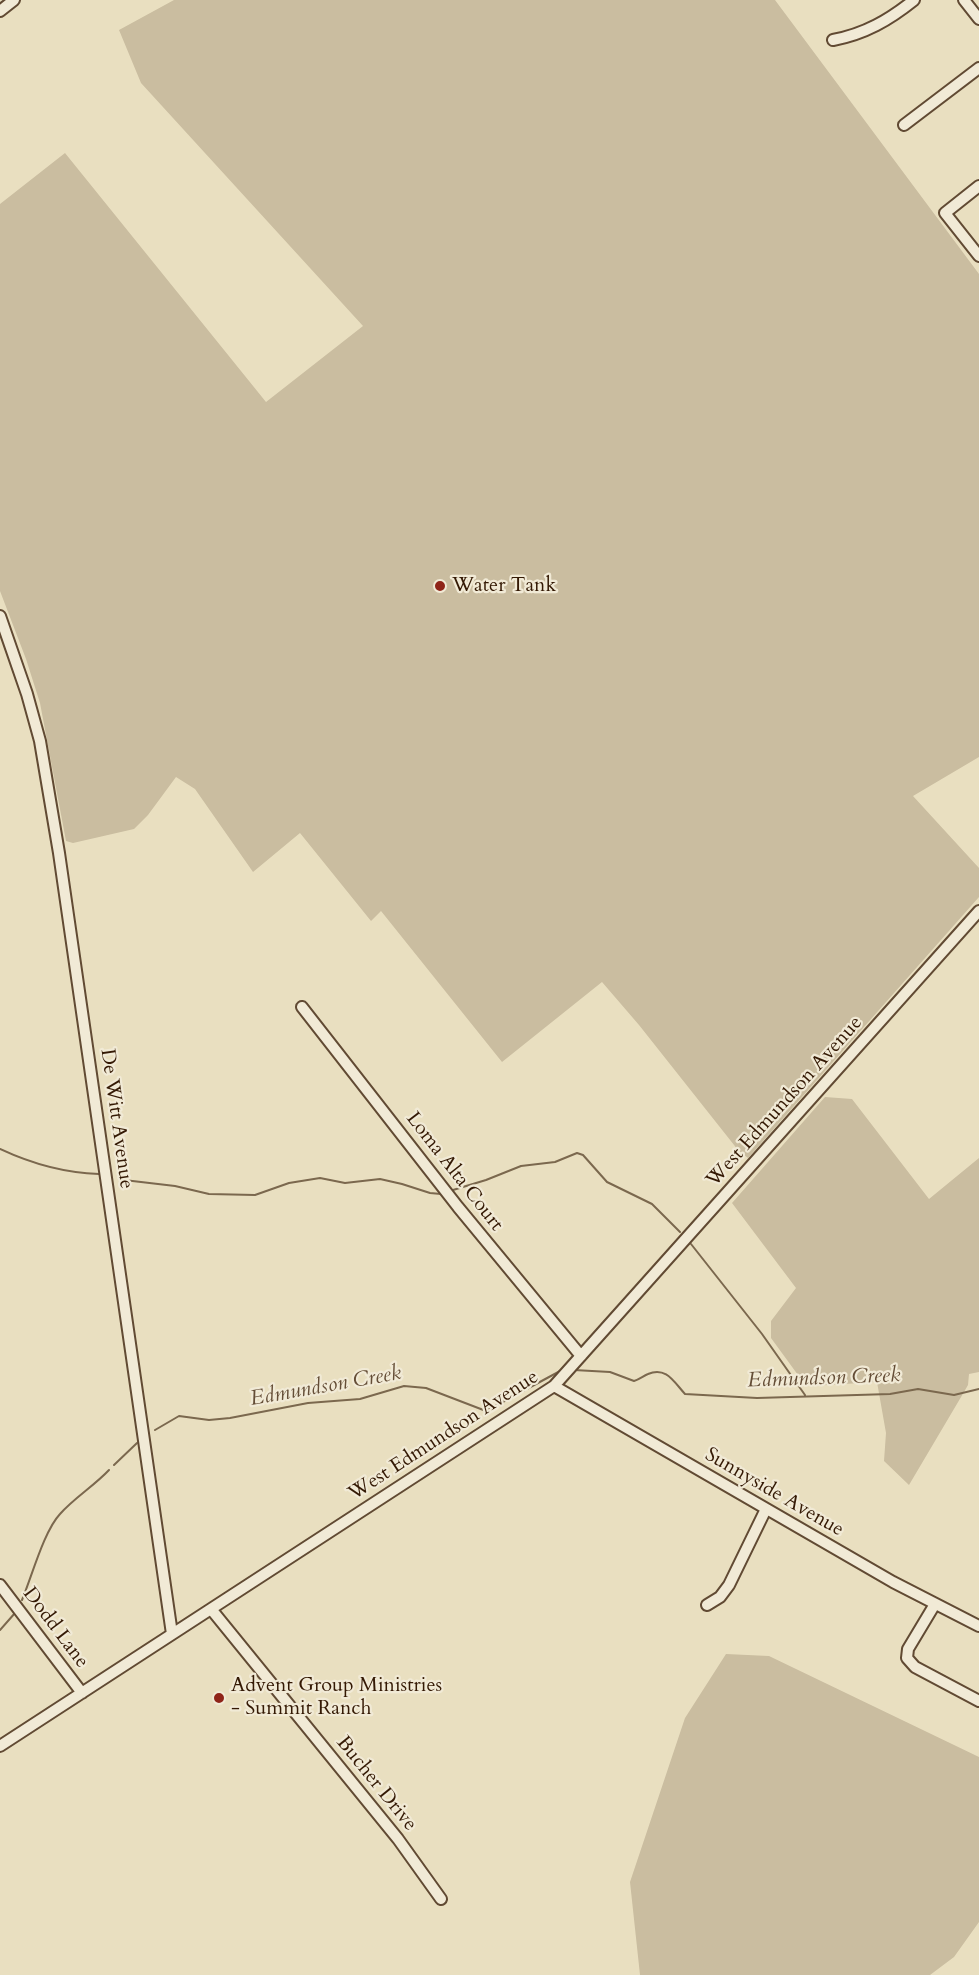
<!DOCTYPE html>
<html>
<head>
<meta charset="utf-8">
<style>
	body { margin:0 }
	canvas { display:block; background:#e9dfc0 }
</style>
</head>
<body>
<canvas width="979" height="1975"></canvas>
<script>
const c = document.querySelector('canvas').getContext('2d');
c.lineJoin = 'round';
function paint(path, color) { c.fillStyle = color; c.fill(path, 'evenodd'); }
function strokePath(path, color, width, dash) { c.strokeStyle = color; c.lineWidth = width; c.lineCap = dash ? 'butt' : 'round'; c.setLineDash(dash || []); c.stroke(path); }
function write(font, color, halo, rows, align = 'center') {
  c.font = font + ' Cardo,serif'; c.lineWidth = 4.5; c.setLineDash([]); c.textBaseline = 'middle'; c.strokeStyle = halo; c.fillStyle = color; for (const [text, x, y, turn = 0] of rows) {
    c.save(); c.translate(x, y); c.rotate((+turn || 0) * Math.PI / 180); c.textAlign = isNaN(turn) ? turn : align; if (halo) c.strokeText(text, 0, 0); c.fillText(text, 0, 0); c.restore();
  }
}
const green = new Path2D(`
	M 174,0 L 775,0 L 979,274 L 979,757 L 913,796 L 979,868 L 979,897 L 748,1158 L 738,1150 L 639,1025 L 602,982 L 502,1062 L 381,911 L 371,921 L 300,833 L 253,872 L 195,789 L 176,777 L 148,815 L 134,829 L 73,843 L 66,841 L 40,703 L 26,659 L 0,591 L 0,204 L 65,153 L 266,402 L 363,326 L 141,83 L 119,30 Z
	M 825,1097 L 852,1099 L 929,1199 L 979,1158 L 979,1372 L 969,1374 L 968,1385 L 964,1392 L 909,1485 L 884,1461 L 886,1433 L 877,1382 L 811,1386 L 798,1375 L 771,1338 L 771,1321 L 796,1288 L 732,1203 Z
	M 726,1654 L 769,1656 L 979,1757 L 979,1922 L 954,1957 L 930,1975 L 640,1975 L 630,1882 L 685,1718 Z`);
const stream = new Path2D(`
	M 0,1149 C 32,1164 63,1173 99,1174
	M 124,1180 L 175,1186 L 209,1194 L 255,1195 L 289,1183 L 320,1178 L 345,1183 L 380,1179 L 402,1184 L 430,1193 L 441,1194
	M 453,1190 L 486,1180 L 521,1166 L 555,1162 L 577,1153 L 583,1155 L 607,1182 L 652,1204 L 680,1232
	M 691,1244 L 762,1334 L 805,1395
	M 574,1370 L 610,1372 L 634,1381 C 640,1379 643,1376 648,1374 C 666,1366 674,1382 685,1394 L 757,1398 L 890,1394 L 918,1389 L 954,1395 L 979,1389
	M 155,1430 L 179,1416 L 209,1420 L 230,1418 L 308,1403 L 360,1399 L 404,1386 L 426,1388 L 486,1411 L 562,1370
	M 114,1465 L 137,1443
	M 22,1600 C 32,1576 44,1531 60,1514 C 74,1498 94,1486 109,1470
	M 0,1630 L 15,1613`);
const minor = new Path2D(`
	M 964,0 L 979,19
	M 0,11 L 14,0
	M 833,40 C 865,34 889,20 914,0
	M 904,125 L 979,68
	M 979,186 L 945,213 L 979,256
	M 0,616 L 27,694 L 40,741 L 59,853 L 172,1634
	M 302,1007 L 458,1207 L 581,1356
	M 554,1386 L 893,1582 L 979,1626
	M 0,1585 L 82,1693
	M 935,1604 L 908,1649 L 907,1658 L 915,1667 L 979,1701
	M 707,1605 L 720,1597 L 729,1585 L 766,1509
	M 211,1609 L 398,1839 L 441,1899
	M 0,1746 L 554,1386 L 979,911`);
const markers = [
	[440,586,6,"#8f2418"],
	[219,1698,6,"#8f2418"]
];
const poiNames = [
	["Water Tank",452,586],
	["Advent Group Ministries",231,1686],
	["- Summit Ranch",231,1709]
];
const streetNames = [
	["West Edmundson Avenue",785,1102,-48],
	["De Witt Avenue",116,1119,82],
	["Loma Alta Court",454,1172,52],
	["West Edmundson Avenue",444,1436,-33],
	["Sunnyside Avenue",774,1493,30],
	["Dodd Lane",55,1628,53],
	["Bucher Drive",376,1784,51]
];
const waterNames = [
	["Edmundson Creek",824,1379,-2],
	["Edmundson Creek",326,1387,-10]
];
paint(green, '#cabda0');
strokePath(stream, '#7b684e', 2);
strokePath(minor, '#614a33', 14);
strokePath(minor, '#f1ead6', 10);
for (const [x, y, r, color] of markers) { const dot = new Path2D(); dot.arc(x, y, r, 0, 2 * Math.PI); c.fillStyle = color; c.fill(dot); strokePath(dot, '#f1ead6', 2); }
write('20px', '#341904', '#f1ead6', poiNames, 'left');
write('20px', '#341904', '#f1ead6', streetNames);
write('italic 21px', '#644d36', '#f1ead6', waterNames);
</script>
</body>
</html>
